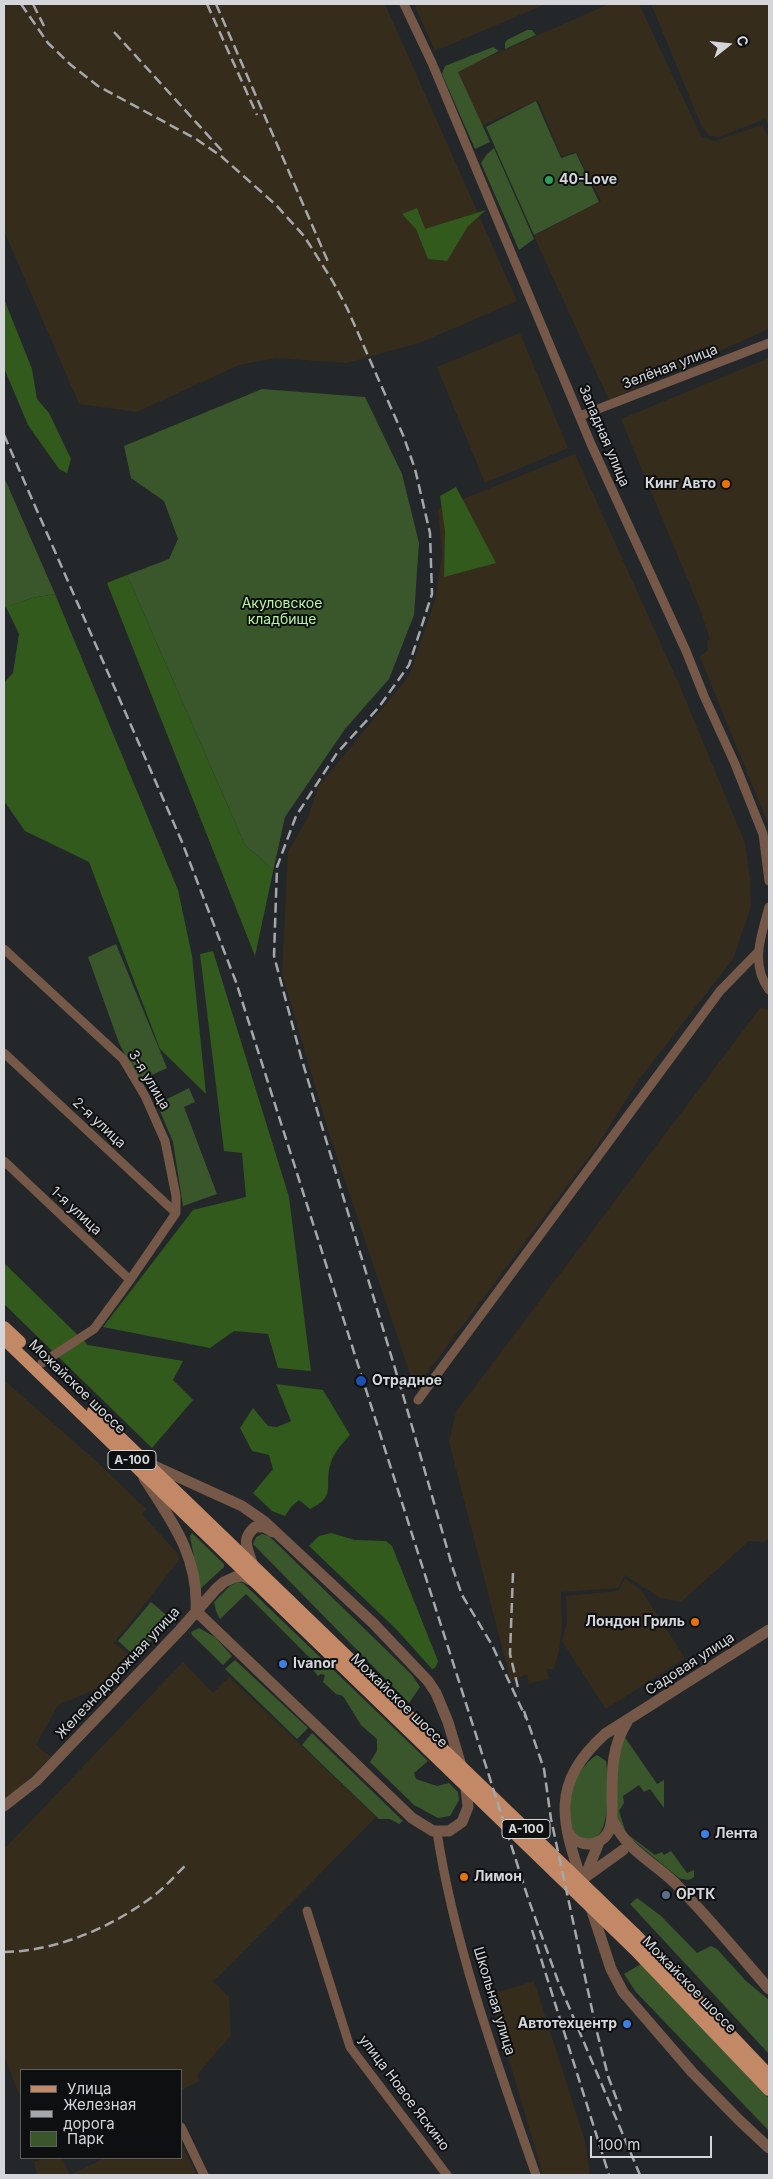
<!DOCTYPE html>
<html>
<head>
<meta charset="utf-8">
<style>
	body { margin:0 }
	#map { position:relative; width:773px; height:2179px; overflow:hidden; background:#23272a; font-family:Inter,sans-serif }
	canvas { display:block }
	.frame { position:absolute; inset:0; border:5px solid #d4d6d9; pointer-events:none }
	.legend { position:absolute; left:20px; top:2069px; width:162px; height:90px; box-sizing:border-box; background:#0e0f11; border:1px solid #5d5f61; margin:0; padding:6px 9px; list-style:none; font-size:15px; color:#d4d6d9 }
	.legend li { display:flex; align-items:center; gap:10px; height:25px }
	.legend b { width:25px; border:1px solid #5d5f61 }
	.north { position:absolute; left:703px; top:20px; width:50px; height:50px; -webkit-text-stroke:4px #0e0f11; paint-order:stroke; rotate:74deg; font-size:14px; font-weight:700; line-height:20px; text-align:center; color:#d4d6d9 }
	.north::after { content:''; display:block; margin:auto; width:18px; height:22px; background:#d4d6d9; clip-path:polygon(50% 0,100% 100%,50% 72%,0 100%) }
	.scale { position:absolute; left:590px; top:2136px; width:122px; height:22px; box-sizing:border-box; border:2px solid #d4d6d9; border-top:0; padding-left:6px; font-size:15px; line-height:18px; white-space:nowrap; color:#d4d6d9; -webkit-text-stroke:4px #0e0f11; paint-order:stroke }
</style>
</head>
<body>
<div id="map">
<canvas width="773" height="2179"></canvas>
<div class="frame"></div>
<ul class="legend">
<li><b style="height:6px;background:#c38966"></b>Улица</li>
<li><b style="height:6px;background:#a5a8ab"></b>Железная дорога</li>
<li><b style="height:14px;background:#39572b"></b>Парк</li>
</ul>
<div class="north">С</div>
<div class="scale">100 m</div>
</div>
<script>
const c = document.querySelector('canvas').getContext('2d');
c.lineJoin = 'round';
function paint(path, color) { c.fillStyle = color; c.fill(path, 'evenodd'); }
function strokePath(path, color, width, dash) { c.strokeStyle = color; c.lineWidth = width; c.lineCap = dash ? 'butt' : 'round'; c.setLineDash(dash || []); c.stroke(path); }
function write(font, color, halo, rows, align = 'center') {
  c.font = font + ' Inter,sans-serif'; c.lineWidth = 4; c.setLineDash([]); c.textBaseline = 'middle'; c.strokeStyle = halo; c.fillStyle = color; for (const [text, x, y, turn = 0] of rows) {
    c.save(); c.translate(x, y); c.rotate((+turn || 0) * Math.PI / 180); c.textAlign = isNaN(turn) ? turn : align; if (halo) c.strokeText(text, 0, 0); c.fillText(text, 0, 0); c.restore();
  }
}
const industrial = new Path2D(`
	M 4,4 L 385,4 L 517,301 L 422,342 L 347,363 L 276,358 L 239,365 L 137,412 L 79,404 L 4,231 Z
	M 414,4 L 546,4 L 435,51 Z
	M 609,4 L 639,4 L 701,136 L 715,141 L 762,125 L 769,138 L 769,329 L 609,400 L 534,236 L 601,201 L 576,152 L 561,156 L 538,100 L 481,126 L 457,71 Z
	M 651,4 L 769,4 L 769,127 L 765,119 L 719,137 L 709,136 L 702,127 Z
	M 520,333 L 568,448 L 485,483 L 437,367 Z
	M 769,358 L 769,826 L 700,657 L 708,650 L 707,641 L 710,639 L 701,612 L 621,419 Z
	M 575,454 L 679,684 L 745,843 L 750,879 L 751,907 L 733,959 L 637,1082 L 597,1146 L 415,1389 L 329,1133 L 282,974 L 288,852 L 308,817 L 318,787 L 409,676 L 436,597 L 442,555 L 438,509 Z
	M 760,1008 L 769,1009 L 769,1539 L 763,1542 L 749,1541 L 681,1602 L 660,1598 L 625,1575 L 618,1588 L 561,1592 L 562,1628 L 559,1651 L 554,1669 L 547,1669 L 549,1679 L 529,1683 L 527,1674 L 511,1682 L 449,1442 L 456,1412 Z
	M 4,1380 L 96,1461 L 146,1509 L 142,1514 L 178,1554 L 179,1560 L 114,1643 L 129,1654 L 108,1684 L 58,1705 L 36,1745 L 51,1757 L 14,1793 L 4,1799 Z
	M 625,1578 L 641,1590 L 685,1658 L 606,1709 L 562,1641 L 567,1623 L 566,1596 L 618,1591 Z
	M 183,1662 L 213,1693 L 229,1677 L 376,1817 L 218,1977 L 212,1980 L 229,1997 L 231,2035 L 198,2074 L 199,2081 L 181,2090 L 181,2070 L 21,2070 L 21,2099 L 4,2056 L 4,1845 L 6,1847 Z
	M 534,1981 L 585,2141 L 590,2175 L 543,2175 L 490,1995 Z
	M 181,2144 L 197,2175 L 37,2175 L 34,2162 L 43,2158 L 62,2158 L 70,2175 L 105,2158 L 181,2158 Z`);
const green = new Path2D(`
	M 527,30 L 532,30 L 536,35 L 505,49 L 505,43 L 507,40 Z
	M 493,47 L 499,51 L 458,72 L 490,142 L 475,149 L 442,74 L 445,66 Z
	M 536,101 L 561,158 L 576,153 L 599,202 L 534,235 L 486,127 Z
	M 494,148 L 534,239 L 519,250 L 481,163 L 487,154 Z
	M 262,389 L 365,397 L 402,474 L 419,543 L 414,615 L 389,679 L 345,729 L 285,817 L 274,867 L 270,867 L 245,845 L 127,575 L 169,559 L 178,539 L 164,501 L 131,478 L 124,446 Z
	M 4,477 L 55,594 L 32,598 L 4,608 Z
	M 116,944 L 167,1068 L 139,1081 L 119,1043 L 88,957 Z
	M 189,1088 L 195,1102 L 184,1107 L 217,1194 L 183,1206 L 173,1142 L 157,1104 Z
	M 192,1533 L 224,1564 L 224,1567 L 200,1589 L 190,1536 Z
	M 262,1534 L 269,1536 L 412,1675 L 420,1687 L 409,1703 L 253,1544 L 256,1537 Z
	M 237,1582 L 243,1583 L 428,1761 L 414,1773 L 416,1779 L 437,1786 L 449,1783 L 458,1792 L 459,1800 L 450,1816 L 438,1818 L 414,1805 L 370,1762 L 377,1751 L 377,1739 L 361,1725 L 343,1696 L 336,1694 L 323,1682 L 325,1675 L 321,1674 L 318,1676 L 311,1667 L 313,1661 L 246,1594 L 220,1619 L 216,1611 L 214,1602 L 230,1586 Z
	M 151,1602 L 171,1619 L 136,1657 L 118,1641 Z
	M 199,1628 L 215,1637 L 232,1656 L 223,1665 L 192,1635 L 191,1632 Z
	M 235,1660 L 308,1728 L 297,1739 L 225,1669 Z
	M 312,1733 L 403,1821 L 399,1824 L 390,1819 L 379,1819 L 302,1745 Z
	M 624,1736 L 657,1784 L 664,1780 L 664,1808 L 650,1789 L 644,1792 L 639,1785 L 623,1796 L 624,1803 L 619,1811 L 626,1833 L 655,1855 L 662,1852 L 664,1855 L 671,1851 L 687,1873 L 694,1870 L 694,1877 C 689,1881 685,1880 679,1878 L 622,1831 C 609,1813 616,1756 624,1736 Z
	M 597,1755 L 606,1761 L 607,1768 C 607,1789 614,1861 573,1833 C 572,1824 569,1814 569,1805 C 568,1788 582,1764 597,1755 Z
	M 637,1898 L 661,1916 L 697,1953 L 711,1946 L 717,1949 L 746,1981 L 769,2000 L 769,2054 L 630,1904 Z
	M 641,1964 L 769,2098 L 769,2131 L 636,1992 L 624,1974 Z`);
const forest = new Path2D(`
	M 417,208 L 425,229 L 486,210 L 468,226 L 447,261 L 428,259 L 416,229 L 402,214 Z
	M 4,299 L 32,369 L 37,399 L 49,413 L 71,459 L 67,473 L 59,469 L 28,425 L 4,368 Z
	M 456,487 L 496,563 L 444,577 L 445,531 L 440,496 Z
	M 127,575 L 245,845 L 270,867 L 274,867 L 255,956 L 107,583 Z
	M 55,594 L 178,890 L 192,956 L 206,1094 L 160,1049 L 89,862 L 25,831 L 4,801 L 4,683 L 13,673 L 19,634 L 6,607 L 32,598 Z
	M 213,951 L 289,1197 L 311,1371 L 278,1368 L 268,1334 L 234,1331 L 210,1348 L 103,1327 L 193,1210 L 246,1197 L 242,1153 L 224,1151 L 200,954 Z
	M 4,1263 L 88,1345 L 183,1361 L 173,1380 L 193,1400 L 152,1448 L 4,1304 Z
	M 276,1384 L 323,1390 L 350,1435 C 342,1444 335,1451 331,1462 C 323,1485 338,1496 310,1509 L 299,1500 L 291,1507 L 285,1516 L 272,1511 L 253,1493 L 273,1469 L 269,1455 L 252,1451 L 240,1428 L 253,1408 L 268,1426 L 277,1427 L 291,1421 Z
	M 331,1533 L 355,1540 L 386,1541 L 392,1546 L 438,1661 L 435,1668 L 432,1669 L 397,1630 L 309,1546 L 319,1536 Z`);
const minor = new Path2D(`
	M 404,4 L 432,63 L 591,444 L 686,651 L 704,696 L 735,764 L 763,834 L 769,881
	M 580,416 L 769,343
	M 769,907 C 761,937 750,963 769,990
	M 4,949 L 123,1059 L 145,1096 L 165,1141 L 176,1196 L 176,1213
	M 4,1053 L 176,1213
	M 4,1161 L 130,1280
	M 42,1363 L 94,1329 L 130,1280 L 176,1213
	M 418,1400 L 720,991 L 759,951
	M 437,1832 C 455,1949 497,2063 536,2175
	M 307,1911 L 350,2047 L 447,2175
	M 181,2127 L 204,2175`);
const tertiary = new Path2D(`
	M 144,1478 C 172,1521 199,1557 196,1611 L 412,1818 L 433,1831 L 449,1831 L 462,1822 L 468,1807 L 465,1779 L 448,1722 L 436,1693 L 428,1681 L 374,1624 L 265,1522 L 242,1506 L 152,1465
	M 252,1563 C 247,1547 241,1539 255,1527 L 264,1527 L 273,1532
	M 4,1806 L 36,1781 L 180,1630 L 216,1589 L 224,1582 L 235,1577 L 243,1576 L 255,1582
	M 612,1819 C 627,1851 651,1860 675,1883 C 708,1917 738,1953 769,1989
	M 568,1832 C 578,1850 604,1847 610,1828 C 613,1818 612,1807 612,1797 C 612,1770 612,1746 627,1722
	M 585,1877 L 599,1842
	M 584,1878 L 623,1850
	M 583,1885 C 562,1821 549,1785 605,1734 L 769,1630
	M 590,1905 L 611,1969 L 623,1992 L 692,2072 L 739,2120 L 769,2148`);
const primary = new Path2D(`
	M 4,1327 L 20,1342
	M 4,1339 L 637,1952 L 769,2090
	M 93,1411 L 634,1933 L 769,2075`);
const rail = new Path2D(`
	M 21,4 L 48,43 L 71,65 L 98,86 L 196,139 L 221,156 L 276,205 L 304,236 L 332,280 L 347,308 L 403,435 L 415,469 L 430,533 L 432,594 L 409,665 L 379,707 L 337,753 L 296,816 L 277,867 L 274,956 L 301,1057 L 403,1395 L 453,1569 L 462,1595 L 492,1645 L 526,1718
	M 33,4 L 44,26
	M 207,4 L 257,115
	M 216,4 L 329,264
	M 114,32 L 224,153
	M 4,435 L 182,842 L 236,982 L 528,1898 L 558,1981 L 640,2175
	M 513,1573 L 510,1654 L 519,1692
	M 524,1711 L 544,1769 L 551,1819 L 596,2028 L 608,2076 L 621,2111
	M 532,1930 L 609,2175
	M 4,1952 C 57,1951 110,1928 152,1897 C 165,1888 176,1874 188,1863`);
const markers = [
	[549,180,5,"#2e9e5b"],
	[726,484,5,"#e8710a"],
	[361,1381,6,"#1a4fb4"],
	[695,1622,5,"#e8710a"],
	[283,1664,5,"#3f7fe0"],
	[705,1834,5,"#3f7fe0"],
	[464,1877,5,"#e8710a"],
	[666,1895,5,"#5c6f8a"],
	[627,2024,5,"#3f7fe0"]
];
const shields = [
	[132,1460,48],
	[526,1829,48]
];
const shieldNames = [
	["А-100",132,1460],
	["А-100",526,1829]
];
const poiNames = [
	["40-Love",559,180],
	["Кинг Авто",716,484,"right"],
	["Отрадное",372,1381],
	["Лондон Гриль",685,1622,"right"],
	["Ivanor",293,1664],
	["Лента",715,1834],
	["Лимон",474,1877],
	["ОРТК",676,1895],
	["Автотехцентр",617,2024,"right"]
];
const streetNames = [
	["Зелёная улица",670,367,-21],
	["Западная улица",604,436,67],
	["3-я улица",149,1080,59],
	["2-я улица",99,1123,43],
	["1-я улица",76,1211,43],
	["Можайское шоссе",77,1387,44],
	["Садовая улица",690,1664,-33],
	["Железнодорожная улица",118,1673,-47],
	["Можайское шоссе",399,1701,44],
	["Можайское шоссе",689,1985,46],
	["Школьная улица",494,2001,73],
	["улица Новое Яскино",404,2093,53]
];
const parkNames = [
	["Акуловское",282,604],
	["кладбище",282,620]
];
paint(industrial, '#362c1c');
paint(green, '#39572b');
paint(forest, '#315a1c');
strokePath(minor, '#755847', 9);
strokePath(tertiary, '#755847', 11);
strokePath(primary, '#c38966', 12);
strokePath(rail, '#a5a8ab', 2.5, [10, 5]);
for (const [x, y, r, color] of markers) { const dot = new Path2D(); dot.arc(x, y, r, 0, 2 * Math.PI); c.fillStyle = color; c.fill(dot); strokePath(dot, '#0e0f11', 2); }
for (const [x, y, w] of shields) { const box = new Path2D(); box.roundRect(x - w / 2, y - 9.5, w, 19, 4); c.fillStyle = '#0e0f11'; c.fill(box); strokePath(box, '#d4d6d9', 1); }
write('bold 12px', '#d4d6d9', null, shieldNames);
write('bold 14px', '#d4d6d9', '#0e0f11', poiNames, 'left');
write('14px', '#d4d6d9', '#0e0f11', streetNames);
write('14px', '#b8f69d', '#0e0f11', parkNames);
</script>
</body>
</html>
